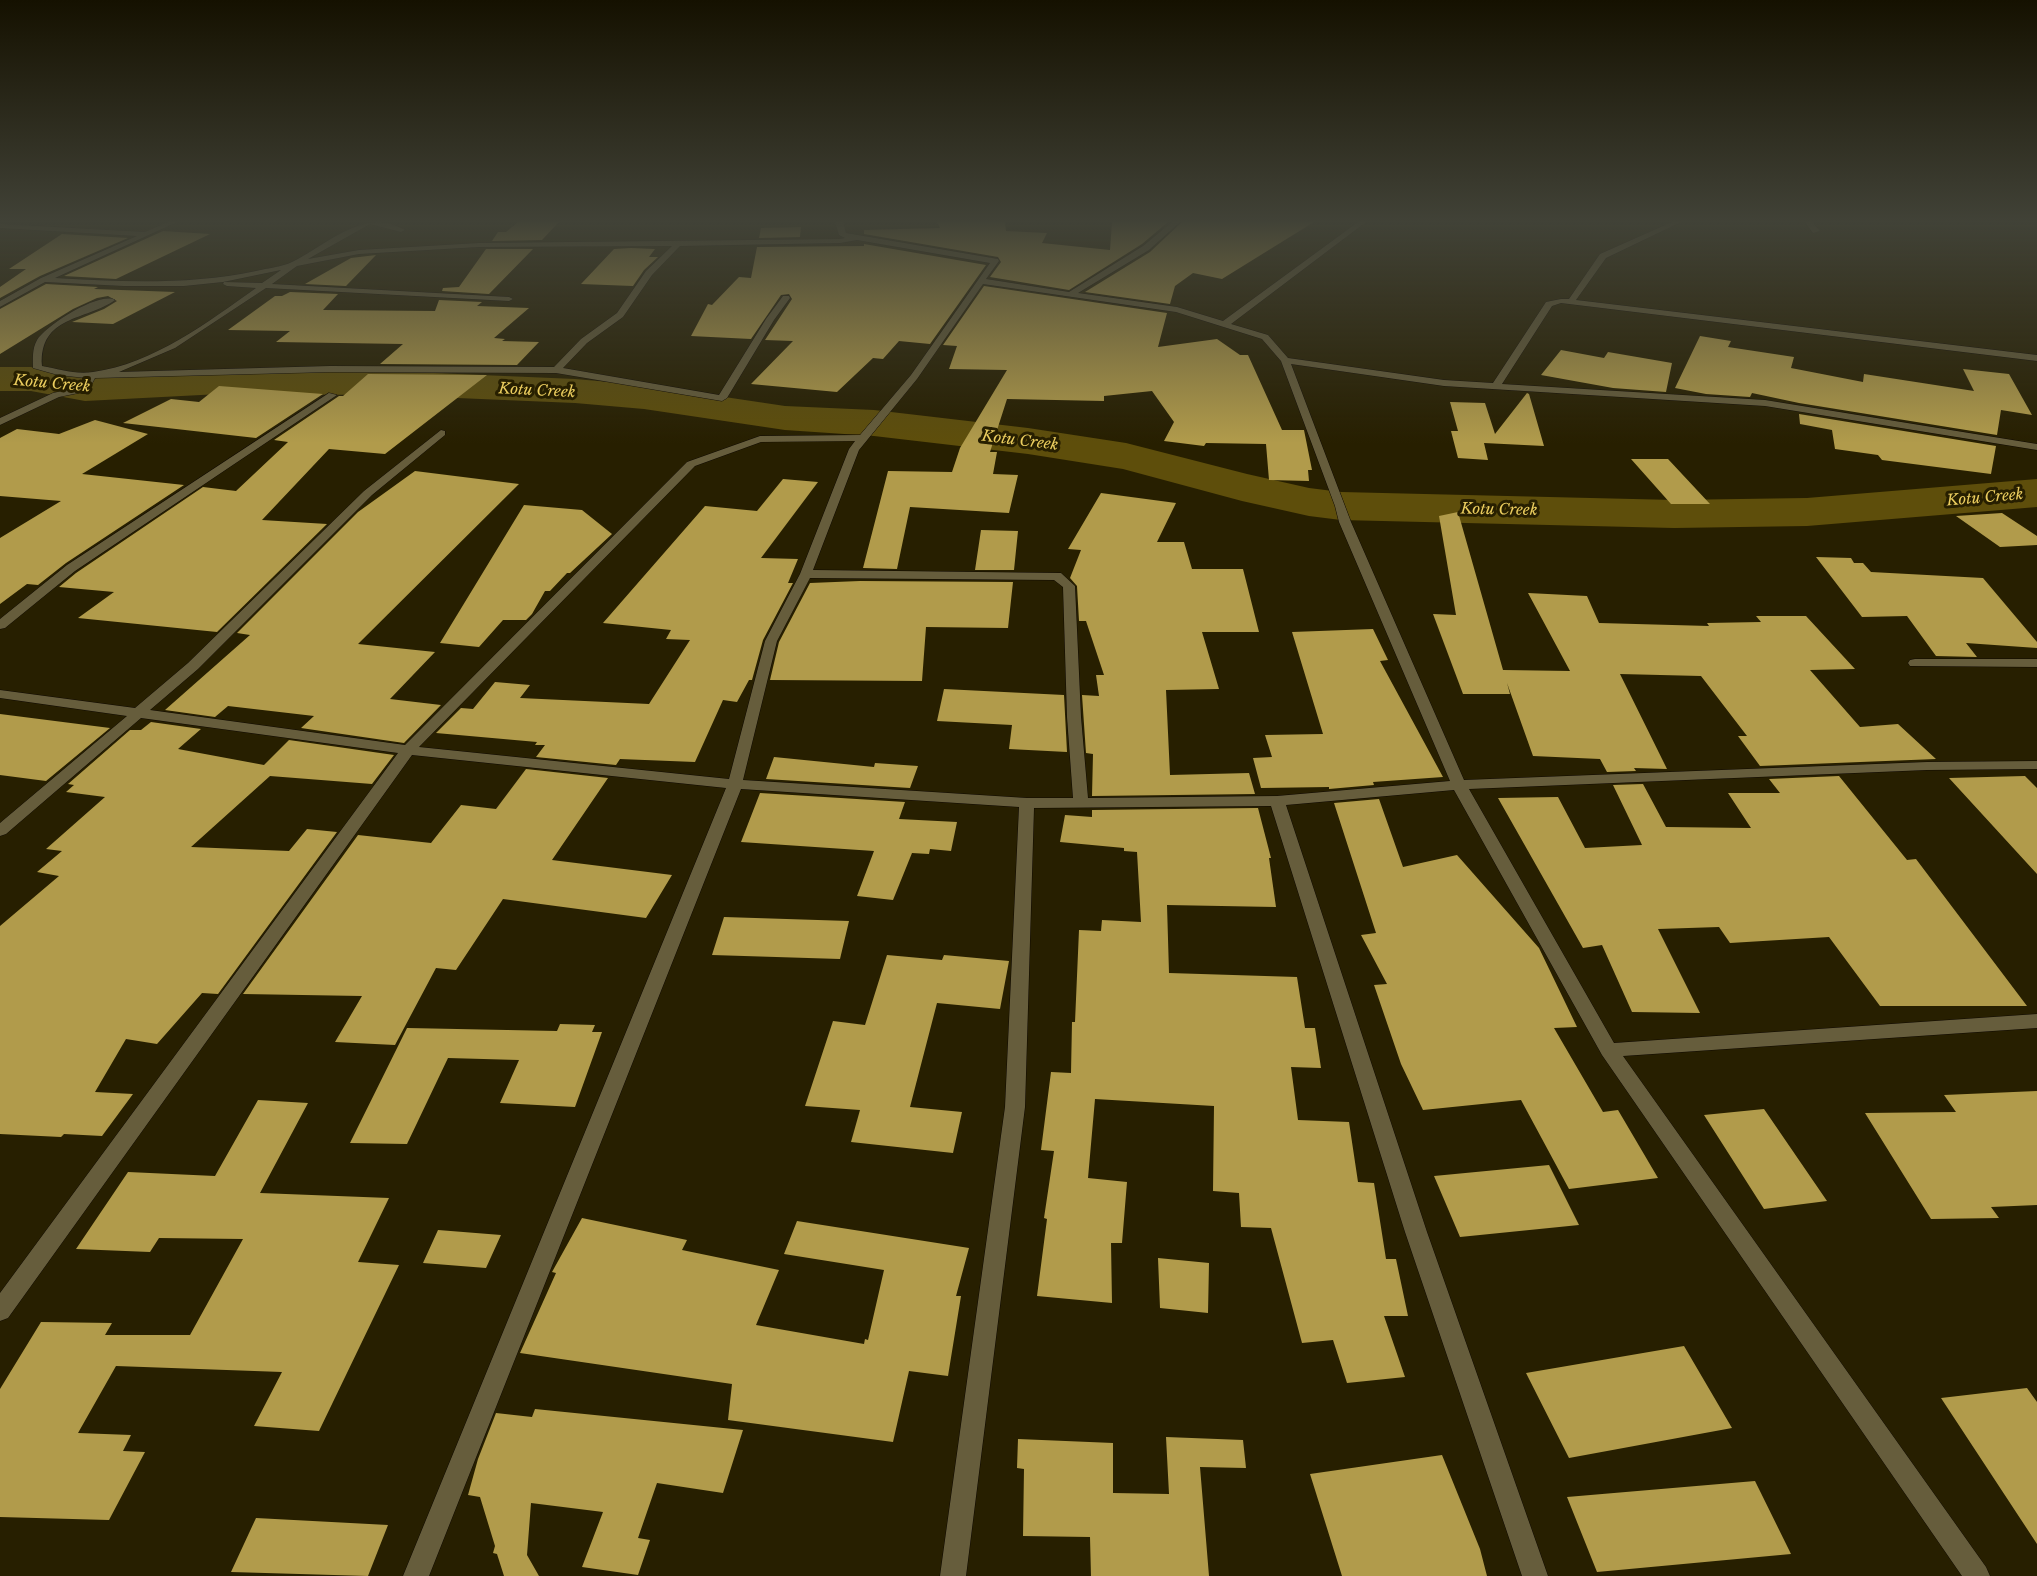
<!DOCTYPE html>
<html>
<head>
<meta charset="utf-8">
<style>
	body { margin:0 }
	canvas { display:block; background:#271f00 }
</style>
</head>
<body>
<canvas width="2037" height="1576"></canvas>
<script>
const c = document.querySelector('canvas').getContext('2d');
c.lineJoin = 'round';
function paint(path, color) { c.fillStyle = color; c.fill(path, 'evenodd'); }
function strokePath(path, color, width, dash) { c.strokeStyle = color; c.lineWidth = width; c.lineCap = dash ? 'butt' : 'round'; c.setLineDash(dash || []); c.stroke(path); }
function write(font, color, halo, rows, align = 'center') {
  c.font = font + ' "Libre Baskerville",serif'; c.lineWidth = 6; c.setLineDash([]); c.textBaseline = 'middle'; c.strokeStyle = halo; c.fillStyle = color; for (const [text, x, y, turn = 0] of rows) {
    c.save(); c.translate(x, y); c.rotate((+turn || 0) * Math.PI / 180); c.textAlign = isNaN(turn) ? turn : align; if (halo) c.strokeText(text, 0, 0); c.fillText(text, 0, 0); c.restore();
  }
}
const river = new Path2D(`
	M 0,367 L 31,367 L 85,377 L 220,370 L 387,371 L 575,379 L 644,385 L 785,406 L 874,410 L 1028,428 L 1126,443 L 1247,474 L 1309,488 L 1341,492 L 1674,500 L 1807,498 L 2037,479 L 2037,507 L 1807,526 L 1674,528 L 1341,520 L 1309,516 L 1242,501 L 1123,469 L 1028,454 L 874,436 L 785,430 L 644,409 L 575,403 L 387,395 L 220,394 L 85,401 L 31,391 L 0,391 Z`);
const building = new Path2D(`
	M 518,222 L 559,222 L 542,240 L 492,241 L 498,232 L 506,232 Z
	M 937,222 L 1005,222 L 1006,231 L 1047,233 L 1042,243 L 1110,250 L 1112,222 L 1168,222 L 1142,244 L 1069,290 L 990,277 L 1001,262 L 998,257 L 864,234 L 864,230 L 940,228 Z
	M 1182,222 L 1314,222 L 1222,279 L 1193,273 L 1175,286 L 1170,304 L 1085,292 L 1150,252 Z
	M 801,227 L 800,237 L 759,238 L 761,228 Z
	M 163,231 L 210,234 L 116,279 L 64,276 Z
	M 62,234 L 128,238 L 40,276 L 0,298 L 0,287 L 26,269 L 9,269 Z
	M 864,244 L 986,265 L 930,344 L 899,341 L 883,359 L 873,358 L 837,392 L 751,384 L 793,341 L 765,340 L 792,299 L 789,294 L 781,295 L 751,339 L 691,336 L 708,304 L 712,305 L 739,277 L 751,278 L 757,247 L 864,246 Z
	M 631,248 L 655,249 L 649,257 L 658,257 L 644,270 L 633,286 L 581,284 L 614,249 Z
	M 486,249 L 533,249 L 489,294 L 442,291 L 443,288 L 459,287 Z
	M 376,255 L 346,286 L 305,284 L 351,258 Z
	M 46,284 L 98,287 L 94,289 L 175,292 L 113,324 L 72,322 L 104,309 L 117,301 L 108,296 L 97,298 L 73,309 L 0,354 L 0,309 Z
	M 984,286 L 1167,313 L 1158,347 L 1217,339 L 1240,355 L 1248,355 L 1282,430 L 1304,430 L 1312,470 L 1308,470 L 1309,481 L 1269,480 L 1266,444 L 1206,443 L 1204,446 L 1164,441 L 1174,422 L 1152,391 L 1104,396 L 1104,401 L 1007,399 L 990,452 L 997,452 L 993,474 L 1018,475 L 1009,513 L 910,507 L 897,569 L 863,568 L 888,471 L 952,472 L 960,448 L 1007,370 L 949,369 L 957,346 L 943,345 Z
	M 290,292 L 338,294 L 323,310 L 435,311 L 439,300 L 482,302 L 477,306 L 529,308 L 494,338 L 505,339 L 502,341 L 539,342 L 517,365 L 380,364 L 403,344 L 276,342 L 290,331 L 228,330 L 275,296 L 282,296 Z
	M 1700,336 L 1731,341 L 1728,347 L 1794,357 L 1791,368 L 1863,382 L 1864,374 L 1974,391 L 1963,369 L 2009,374 L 2032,415 L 2001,410 L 1997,435 L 1799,403 L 1752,393 L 1750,397 L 1706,394 L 1675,388 Z
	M 1561,350 L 1604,358 L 1608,352 L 1672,363 L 1666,392 L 1613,388 L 1541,375 Z
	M 368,374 L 487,375 L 385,454 L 329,449 L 262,520 L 327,524 L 217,632 L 78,618 L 114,592 L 59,587 L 76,573 L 203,487 L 236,491 L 288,442 L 274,440 L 339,396 L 343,396 Z
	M 219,386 L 323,394 L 256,438 L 123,423 L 171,399 L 199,402 Z
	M 1527,393 L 1529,394 L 1544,446 L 1484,443 L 1488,460 L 1458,458 L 1451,431 L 1458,431 L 1450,402 L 1485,403 L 1495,434 Z
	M 1799,414 L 1996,446 L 1991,474 L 1882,460 L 1878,455 L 1835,449 L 1832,430 L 1800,424 Z
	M 95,420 L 148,434 L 82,474 L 184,485 L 66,563 L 38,585 L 27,584 L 0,604 L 0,538 L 61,501 L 0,496 L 0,438 L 17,429 L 59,434 Z
	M 1631,459 L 1668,459 L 1710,504 L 1671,504 Z
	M 415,471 L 519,484 L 358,644 L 435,652 L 390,699 L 441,705 L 404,743 L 301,728 L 314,716 L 228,706 L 215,717 L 165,710 L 250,635 L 237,633 L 358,512 Z
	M 783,479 L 818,482 L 761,558 L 798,559 L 788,583 L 793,583 L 763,640 L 752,680 L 749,680 L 737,702 L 723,700 L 695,762 L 620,759 L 616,765 L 536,757 L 545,745 L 535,745 L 537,742 L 436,733 L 461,708 L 473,709 L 495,682 L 530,685 L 520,698 L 649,704 L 690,640 L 666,639 L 671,630 L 603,623 L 705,506 L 757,511 Z
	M 1101,493 L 1176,503 L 1157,542 L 1184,542 L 1192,569 L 1243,569 L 1259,632 L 1202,632 L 1219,689 L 1166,690 L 1170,775 L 1249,773 L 1255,794 L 1092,796 L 1093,754 L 1086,753 L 1082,695 L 1099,696 L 1096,675 L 1104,675 L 1086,621 L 1079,621 L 1077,586 L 1070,578 L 1081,550 L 1068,549 Z
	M 524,505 L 582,510 L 612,534 L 570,573 L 567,573 L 550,591 L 545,591 L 532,614 L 526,620 L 503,620 L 479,647 L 440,643 Z
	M 1458,512 L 1503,670 L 1570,671 L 1528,593 L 1587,596 L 1599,623 L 1709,626 L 1707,623 L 1761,622 L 1756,616 L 1806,616 L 1855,669 L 1810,670 L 1860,727 L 1898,724 L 1936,759 L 1760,766 L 1738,736 L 1747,736 L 1701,676 L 1620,674 L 1667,769 L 1634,768 L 1636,771 L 1607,772 L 1600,759 L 1533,756 L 1507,683 L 1510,694 L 1463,694 L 1433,614 L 1456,615 L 1439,516 Z
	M 2002,513 L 2037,536 L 2037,545 L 2000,547 L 1956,516 Z
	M 981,530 L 1018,531 L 1014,570 L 975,570 Z
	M 1816,557 L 1851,558 L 1854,563 L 1863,563 L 1871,572 L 1983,578 L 2037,642 L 2037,648 L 1966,643 L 1977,657 L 1936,656 L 1907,616 L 1862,617 Z
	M 860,581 L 1013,582 L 1008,628 L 926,627 L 922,681 L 770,680 L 779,642 L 810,583 Z
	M 1373,629 L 1388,660 L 1380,661 L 1443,777 L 1373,782 L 1374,785 L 1329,789 L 1329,787 L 1261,788 L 1253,758 L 1272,757 L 1265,735 L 1323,734 L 1292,632 Z
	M 944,689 L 1064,695 L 1067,752 L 1009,749 L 1012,725 L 937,721 Z
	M 0,714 L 110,728 L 46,781 L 0,775 Z
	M 151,722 L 201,729 L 178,749 L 264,765 L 289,740 L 394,755 L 372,784 L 270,776 L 191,847 L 289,851 L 307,829 L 337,832 L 218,994 L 202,993 L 157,1044 L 126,1039 L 95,1092 L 133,1094 L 102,1136 L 64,1134 L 61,1137 L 0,1134 L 0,926 L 59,876 L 37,872 L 62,851 L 46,849 L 105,797 L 66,792 L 74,785 L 68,784 L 130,730 L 141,730 Z
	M 774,757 L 874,767 L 875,763 L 918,766 L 910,788 L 766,779 Z
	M 526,769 L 608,778 L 552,860 L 672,875 L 646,918 L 503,899 L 456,970 L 436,968 L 395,1045 L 335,1042 L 362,996 L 243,994 L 358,835 L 431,843 L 461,805 L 496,809 Z
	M 1839,776 L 1907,860 L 1916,859 L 2027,1006 L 1880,1006 L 1829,937 L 1730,943 L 1719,927 L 1658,929 L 1700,1013 L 1632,1012 L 1602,945 L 1583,948 L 1498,798 L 1558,797 L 1585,848 L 1642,845 L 1613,785 L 1643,784 L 1666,827 L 1751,828 L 1728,793 L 1780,793 L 1769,779 Z
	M 2025,776 L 2037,788 L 2037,874 L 1949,778 Z
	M 760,793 L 905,802 L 899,819 L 957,822 L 951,851 L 930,849 L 929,854 L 912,853 L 893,900 L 857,896 L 874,851 L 741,842 Z
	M 1379,799 L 1403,867 L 1457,855 L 1539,948 L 1577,1027 L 1554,1028 L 1603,1112 L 1618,1110 L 1658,1178 L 1569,1189 L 1521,1100 L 1423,1110 L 1401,1064 L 1374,985 L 1387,984 L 1361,935 L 1376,933 L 1334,803 Z
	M 1258,808 L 1271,858 L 1269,858 L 1276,907 L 1167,905 L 1169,973 L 1297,977 L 1305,1028 L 1315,1028 L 1321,1068 L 1291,1067 L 1298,1120 L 1349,1122 L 1358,1182 L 1374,1183 L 1386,1259 L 1396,1259 L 1408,1316 L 1384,1316 L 1405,1377 L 1347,1383 L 1333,1340 L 1302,1343 L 1271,1228 L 1241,1227 L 1239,1193 L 1213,1191 L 1214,1106 L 1095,1099 L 1088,1178 L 1127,1182 L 1122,1243 L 1111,1243 L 1112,1303 L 1037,1296 L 1047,1219 L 1044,1218 L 1054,1151 L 1041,1150 L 1051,1072 L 1071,1073 L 1072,1022 L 1075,1022 L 1079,930 L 1101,931 L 1102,920 L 1141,922 L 1137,852 L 1124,851 L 1124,848 L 1060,842 L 1065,815 L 1092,817 L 1092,810 Z
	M 724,917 L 849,921 L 840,959 L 712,955 Z
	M 887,955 L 942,960 L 944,955 L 1009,961 L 1000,1009 L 937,1003 L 910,1107 L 962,1112 L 953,1153 L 851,1142 L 860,1110 L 805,1106 L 833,1021 L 865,1025 Z
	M 560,1024 L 595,1025 L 592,1032 L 602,1032 L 575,1107 L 500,1103 L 519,1060 L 448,1058 L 407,1144 L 350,1143 L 407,1028 L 557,1031 Z
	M 2037,1091 L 2037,1205 L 1991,1207 L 1999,1218 L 1931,1219 L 1865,1113 L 1956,1112 L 1944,1095 Z
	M 258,1100 L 308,1103 L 260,1193 L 389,1198 L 358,1262 L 399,1265 L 319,1431 L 254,1426 L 282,1372 L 116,1366 L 78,1433 L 131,1435 L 123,1451 L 145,1452 L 109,1520 L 0,1517 L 0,1389 L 41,1322 L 112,1323 L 105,1335 L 190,1335 L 243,1239 L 159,1238 L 150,1252 L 76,1249 L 128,1172 L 215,1176 Z
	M 1764,1109 L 1827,1201 L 1764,1209 L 1704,1115 Z
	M 1549,1165 L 1579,1225 L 1460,1237 L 1434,1176 Z
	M 582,1218 L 687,1240 L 682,1250 L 779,1270 L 756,1325 L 864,1344 L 865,1339 L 868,1340 L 884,1270 L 784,1254 L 797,1221 L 969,1248 L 956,1296 L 961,1296 L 948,1376 L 909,1371 L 893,1442 L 728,1420 L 732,1384 L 520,1353 L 556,1273 L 552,1272 Z
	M 438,1230 L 501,1235 L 486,1268 L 423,1263 Z
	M 1158,1258 L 1209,1263 L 1208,1313 L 1160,1308 Z
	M 1684,1346 L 1732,1428 L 1569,1458 L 1526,1373 Z
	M 2027,1388 L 2037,1402 L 2037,1544 L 1941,1398 Z
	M 535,1409 L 743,1430 L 723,1493 L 657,1483 L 638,1538 L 650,1540 L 638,1575 L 582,1567 L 603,1512 L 531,1503 L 527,1555 L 539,1576 L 504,1576 L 497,1554 L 493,1553 L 495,1546 L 480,1497 L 468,1495 L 478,1459 L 496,1413 L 532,1417 Z
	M 1166,1437 L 1243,1440 L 1246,1468 L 1200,1467 L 1209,1576 L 1091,1576 L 1090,1537 L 1023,1536 L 1024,1469 L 1017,1468 L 1018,1439 L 1113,1443 L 1113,1493 L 1169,1494 Z
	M 1442,1455 L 1480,1549 L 1487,1576 L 1342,1576 L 1310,1474 Z
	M 1755,1481 L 1791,1554 L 1597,1572 L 1567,1497 Z
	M 256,1518 L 388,1525 L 368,1576 L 231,1572 Z`);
const minor = new Path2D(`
	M 168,222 L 177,222 L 55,278 C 122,282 190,285 256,271 C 268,268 282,267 292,262 C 327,245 364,206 405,230 L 401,232 L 370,224 L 308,259 L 359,250 L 479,243 L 840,239 L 845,238 L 839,235 L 835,222 L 843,222 L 846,233 L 998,259 L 999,261 L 986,279 L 1069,292 L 1143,246 L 1172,222 L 1180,222 L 1149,250 L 1078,293 L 1177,307 L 1223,321 L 1358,222 L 1366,222 L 1231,324 L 1268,335 L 1288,358 L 1444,380 L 1493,383 L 1546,302 L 1561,299 L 1569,299 L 1600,254 L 1672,222 L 1681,222 L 1606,258 L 1576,300 L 2037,355 L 2037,361 L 1561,303 L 1552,306 L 1502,384 L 1765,400 L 2037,444 L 2037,450 L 1765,406 L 1444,386 L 1291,364 L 1351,522 L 1464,780 L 1927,762 L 2037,761 L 2037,769 L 1927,770 L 1469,789 L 1614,1043 L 2037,1014 L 2037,1028 L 1623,1056 L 1986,1567 L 1990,1576 L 1962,1576 L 1602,1055 L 1454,790 L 1286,805 L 1427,1232 L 1548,1576 L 1522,1576 L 1405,1232 L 1271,806 L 1034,808 L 1025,1107 L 966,1576 L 940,1576 L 1005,1107 L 1019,807 L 741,789 L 429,1576 L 403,1576 L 726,788 L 412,755 L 8,1318 L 0,1321 L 0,1293 L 398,753 L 141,718 L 6,834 L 0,836 L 0,823 L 127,716 L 0,698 L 0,690 L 135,708 L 188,663 L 364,491 L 441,430 L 445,431 L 445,435 L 372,495 L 198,669 L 150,710 L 405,745 L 687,462 L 760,436 L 860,435 L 911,375 L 990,263 L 857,240 L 840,243 L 680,246 L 652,275 L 623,317 L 587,343 L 563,368 L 719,395 L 766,319 L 783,296 L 789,296 L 790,298 L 774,320 L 727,398 L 722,401 L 556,373 L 330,372 L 95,378 L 88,391 L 59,397 L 0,425 L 0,418 L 53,393 L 81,387 L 86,378 L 58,375 L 33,368 C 33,358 32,349 37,340 C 46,325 100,291 115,300 C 86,321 39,315 42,366 C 59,369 76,375 93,372 C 153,364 208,322 256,288 L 227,286 L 223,284 L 224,282 L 262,283 L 281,270 L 223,282 L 184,286 L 124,286 L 45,282 L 0,307 L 0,301 L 41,278 L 137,236 L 0,228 L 0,224 L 145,232 ZM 672,246 L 646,271 L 617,313 L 581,339 L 554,367 L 330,366 L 119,372 L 175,348 L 266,288 L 509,301 L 513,299 L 509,297 L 272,284 L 297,266 L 359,254 L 479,247 ZM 983,284 L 1176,312 L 1262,339 L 1281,361 L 1335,506 L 1339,522 L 1450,781 L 1277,796 L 1088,798 L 1081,717 L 1075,586 L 1061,573 L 813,570 L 859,450 L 917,379 ZM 855,441 L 849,449 L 800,574 L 765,641 L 729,779 L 419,747 L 695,466 L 761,442 ZM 810,578 L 1054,580 L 1063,587 L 1067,717 L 1073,798 L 1027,798 L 743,780 L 777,641 Z
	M 1805,222 L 1812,222 L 1820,231 L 1813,233 Z
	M 329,393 L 337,395 L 75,571 L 5,628 L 0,629 L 0,619 L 67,565 Z
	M 1915,659 L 2037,659 L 2037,667 L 1910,666 L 1908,663 L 1910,660 Z`);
const farWaternames = [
	["Kotu Creek",52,384,5],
	["Kotu Creek",537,391,3],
	["Kotu Creek",1020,441,7],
	["Kotu Creek",1985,498,-5],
	["Kotu Creek",1499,510,1]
];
paint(river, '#5e4e0b');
paint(building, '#b19b4b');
strokePath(minor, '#0f0900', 1);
paint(minor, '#665d3c');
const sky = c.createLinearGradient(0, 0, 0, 443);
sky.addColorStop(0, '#151100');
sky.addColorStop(0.5, '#414237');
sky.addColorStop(1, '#41423700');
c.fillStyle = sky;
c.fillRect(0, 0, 2037, 443);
write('italic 15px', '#ebcd5e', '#271f00', farWaternames);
</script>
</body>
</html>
